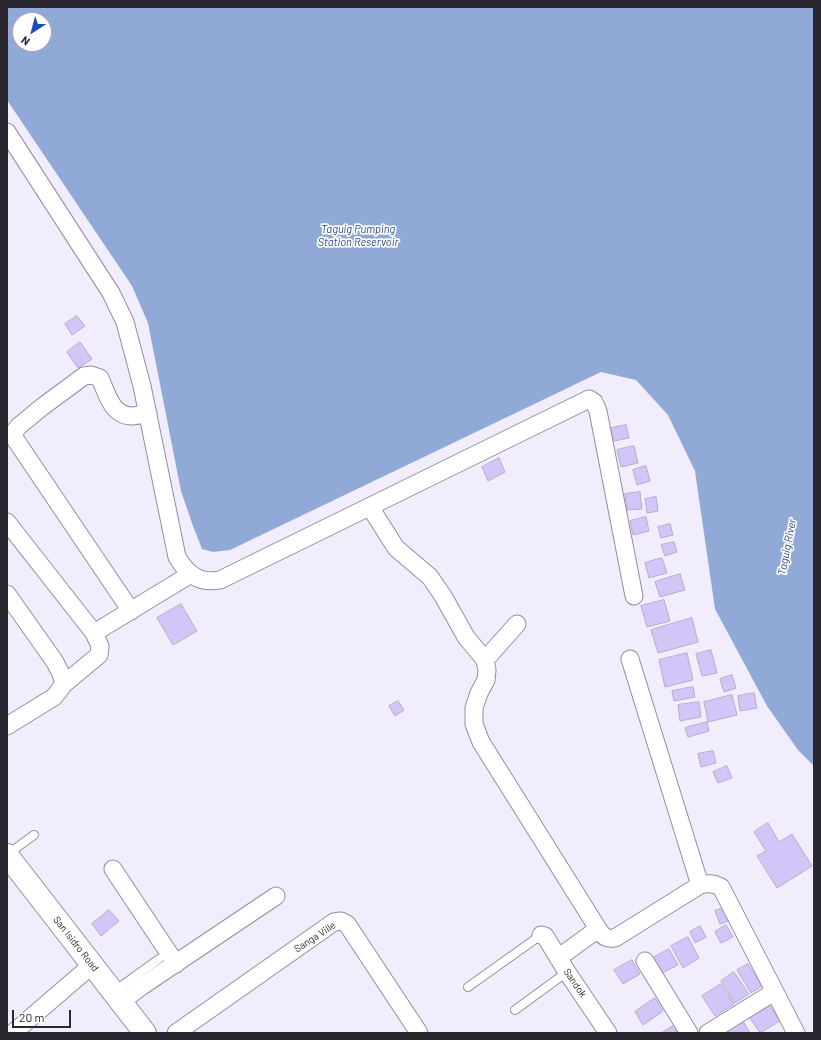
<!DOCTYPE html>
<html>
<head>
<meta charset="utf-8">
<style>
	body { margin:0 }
	#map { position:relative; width:821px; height:1040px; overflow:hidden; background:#f1edfc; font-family:Barlow,sans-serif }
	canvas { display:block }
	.frame { position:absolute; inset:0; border:8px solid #2a2730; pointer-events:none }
	.north { position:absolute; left:12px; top:12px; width:40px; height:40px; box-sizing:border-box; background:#fdfdfd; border:1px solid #a9a7ab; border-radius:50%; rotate:216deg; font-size:11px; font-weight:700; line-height:16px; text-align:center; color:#2a2730 }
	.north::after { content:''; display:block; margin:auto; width:14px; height:18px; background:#174fbb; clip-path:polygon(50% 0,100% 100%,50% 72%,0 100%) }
	.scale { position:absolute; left:12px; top:1010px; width:59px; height:18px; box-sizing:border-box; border:2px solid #2a2730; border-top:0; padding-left:5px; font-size:12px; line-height:14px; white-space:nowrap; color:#2a2730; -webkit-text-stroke:3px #fdfdfd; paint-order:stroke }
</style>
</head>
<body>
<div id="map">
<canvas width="821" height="1040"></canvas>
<div class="frame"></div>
<div class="north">N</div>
<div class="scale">20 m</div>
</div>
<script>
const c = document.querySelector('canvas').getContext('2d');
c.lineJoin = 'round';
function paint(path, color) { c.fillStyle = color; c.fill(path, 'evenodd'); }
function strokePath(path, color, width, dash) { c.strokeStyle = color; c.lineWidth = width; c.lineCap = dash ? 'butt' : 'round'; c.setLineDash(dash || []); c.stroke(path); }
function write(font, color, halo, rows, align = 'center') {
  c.font = font + ' Barlow,sans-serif'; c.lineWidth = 3.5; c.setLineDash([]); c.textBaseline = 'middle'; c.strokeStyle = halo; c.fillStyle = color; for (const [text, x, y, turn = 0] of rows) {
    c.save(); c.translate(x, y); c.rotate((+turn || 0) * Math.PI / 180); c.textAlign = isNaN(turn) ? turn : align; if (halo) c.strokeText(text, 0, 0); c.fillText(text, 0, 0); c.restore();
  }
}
const water = new Path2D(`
	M 7,7 L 814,7 L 814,766 L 798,750 L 767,706 L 715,609 L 695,471 L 668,415 L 636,380 L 601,372 L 230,550 L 213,552 L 202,549 L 193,526 L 181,491 L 148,323 L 132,286 L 7,100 ZM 20,20 L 44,20 L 44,44 L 20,44 Z`);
const building = new Path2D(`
	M 77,316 L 85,326 L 72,335 L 65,324 Z
	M 80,342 L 92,359 L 78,368 L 67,352 Z
	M 626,425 L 629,438 L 614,441 L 611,428 Z
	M 634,446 L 638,463 L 621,467 L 617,450 Z
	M 499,458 L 505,472 L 488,481 L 482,467 Z
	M 646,466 L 650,481 L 637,485 L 633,470 Z
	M 640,492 L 642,509 L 627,510 L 625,494 Z
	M 656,497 L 658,511 L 647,513 L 645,499 Z
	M 646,517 L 649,531 L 633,535 L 630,521 Z
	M 670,524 L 673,535 L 661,538 L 658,527 Z
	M 674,542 L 677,552 L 665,556 L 661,545 Z
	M 662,558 L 667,573 L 649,578 L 645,563 Z
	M 680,574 L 685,590 L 660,597 L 655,582 Z
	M 664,600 L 670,621 L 647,627 L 641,606 Z
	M 181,604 L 197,631 L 173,645 L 157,618 Z
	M 692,618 L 698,642 L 658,653 L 651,630 Z
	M 711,650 L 717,673 L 702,676 L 696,654 Z
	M 687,653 L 693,680 L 665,687 L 659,660 Z
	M 732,675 L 736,688 L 724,692 L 720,679 Z
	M 693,687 L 695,697 L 674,701 L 672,691 Z
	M 754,693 L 757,708 L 740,711 L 738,696 Z
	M 732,695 L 737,715 L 708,722 L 704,702 Z
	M 398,701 L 404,710 L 395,716 L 389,706 Z
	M 699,702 L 701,717 L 680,721 L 678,705 Z
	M 707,722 L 709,731 L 688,737 L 685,728 Z
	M 713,751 L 716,763 L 701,767 L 698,754 Z
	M 727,766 L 732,778 L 718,783 L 713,772 Z
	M 768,823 L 779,842 L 792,834 L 812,866 L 777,888 L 757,856 L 766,851 L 754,832 Z
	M 726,907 L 731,920 L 720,924 L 715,911 Z
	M 109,910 L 119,921 L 101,936 L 92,924 Z
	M 726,925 L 733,937 L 721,943 L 715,932 Z
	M 700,926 L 706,937 L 695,943 L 690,932 Z
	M 688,937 L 699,958 L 683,968 L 671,946 Z
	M 669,949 L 678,965 L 662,973 L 653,958 Z
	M 632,960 L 640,974 L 623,984 L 614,970 Z
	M 748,964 L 762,986 L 751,993 L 737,970 Z
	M 734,972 L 749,994 L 735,1003 L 721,981 Z
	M 721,984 L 734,1004 L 715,1016 L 702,996 Z
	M 655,998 L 663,1011 L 643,1025 L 635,1012 Z
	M 770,1006 L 780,1021 L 760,1033 L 750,1018 Z
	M 740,1016 L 750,1033 L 729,1033 L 724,1026 Z
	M 675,1025 L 680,1033 L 664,1033 L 663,1032 Z`);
const lane = new Path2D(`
	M 8,854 L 34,835
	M 468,987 L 541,935
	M 113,992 L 159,959
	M 515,1010 L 567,972`);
const street = new Path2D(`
	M 7,132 L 111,293 L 125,322 L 142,386 L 177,557 C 187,574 199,584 220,580 L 589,399 L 594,402 L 598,411 L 634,596
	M 370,507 L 396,548 L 430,577 L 443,596 L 466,637 L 485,660 L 487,670 L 486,680 L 479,693 L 474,708 L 474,724 L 481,742 L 600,932 C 604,937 607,939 615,938 L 700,885 C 708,883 713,883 721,887 L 796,1033
	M 7,522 L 94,633 L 100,646 L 99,655 L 64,684
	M 7,594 L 55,662 L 61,674 L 64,684 L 54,697 L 7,726
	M 131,611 L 15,439 L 14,432 L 19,426 L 42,407 L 84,376 L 91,375 L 100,378 C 107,394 112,416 132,416 C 137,416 143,414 148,413
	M 94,633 L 191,574
	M 630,659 L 700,885
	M 485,660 L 517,624
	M 113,869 L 176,964
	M 541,935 L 545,936 L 567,972 L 608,1033
	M 558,958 L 598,929
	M 645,961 L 689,1033
	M 121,1002 L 142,986 L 276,896
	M 13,1033 L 92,965
	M 176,1033 L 334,922 L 341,921 L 347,924 L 419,1033
	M 708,1033 L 774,992`);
const secondary = new Path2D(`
	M 7,855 L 145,1033`);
const streetNames = [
	["Sanga Ville",315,937,-33],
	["San Isidro Road",76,944,52],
	["Sandok",575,983,56]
];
const waterNames = [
	["Taguig Pumping",358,229],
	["Station Reservoir",358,242],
	["Taguig River",787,547,-79]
];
paint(water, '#91a9d7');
paint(building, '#d4c5f8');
strokePath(building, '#b4adc5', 1);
strokePath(lane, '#938da3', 10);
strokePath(street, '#938da3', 19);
strokePath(secondary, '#938da3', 24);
strokePath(lane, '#fff', 8);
strokePath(street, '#fff', 17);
strokePath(secondary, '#fff', 22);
write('10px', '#2a2730', '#fdfdfd', streetNames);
write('italic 11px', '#2c4881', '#fdfdfd', waterNames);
</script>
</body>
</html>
